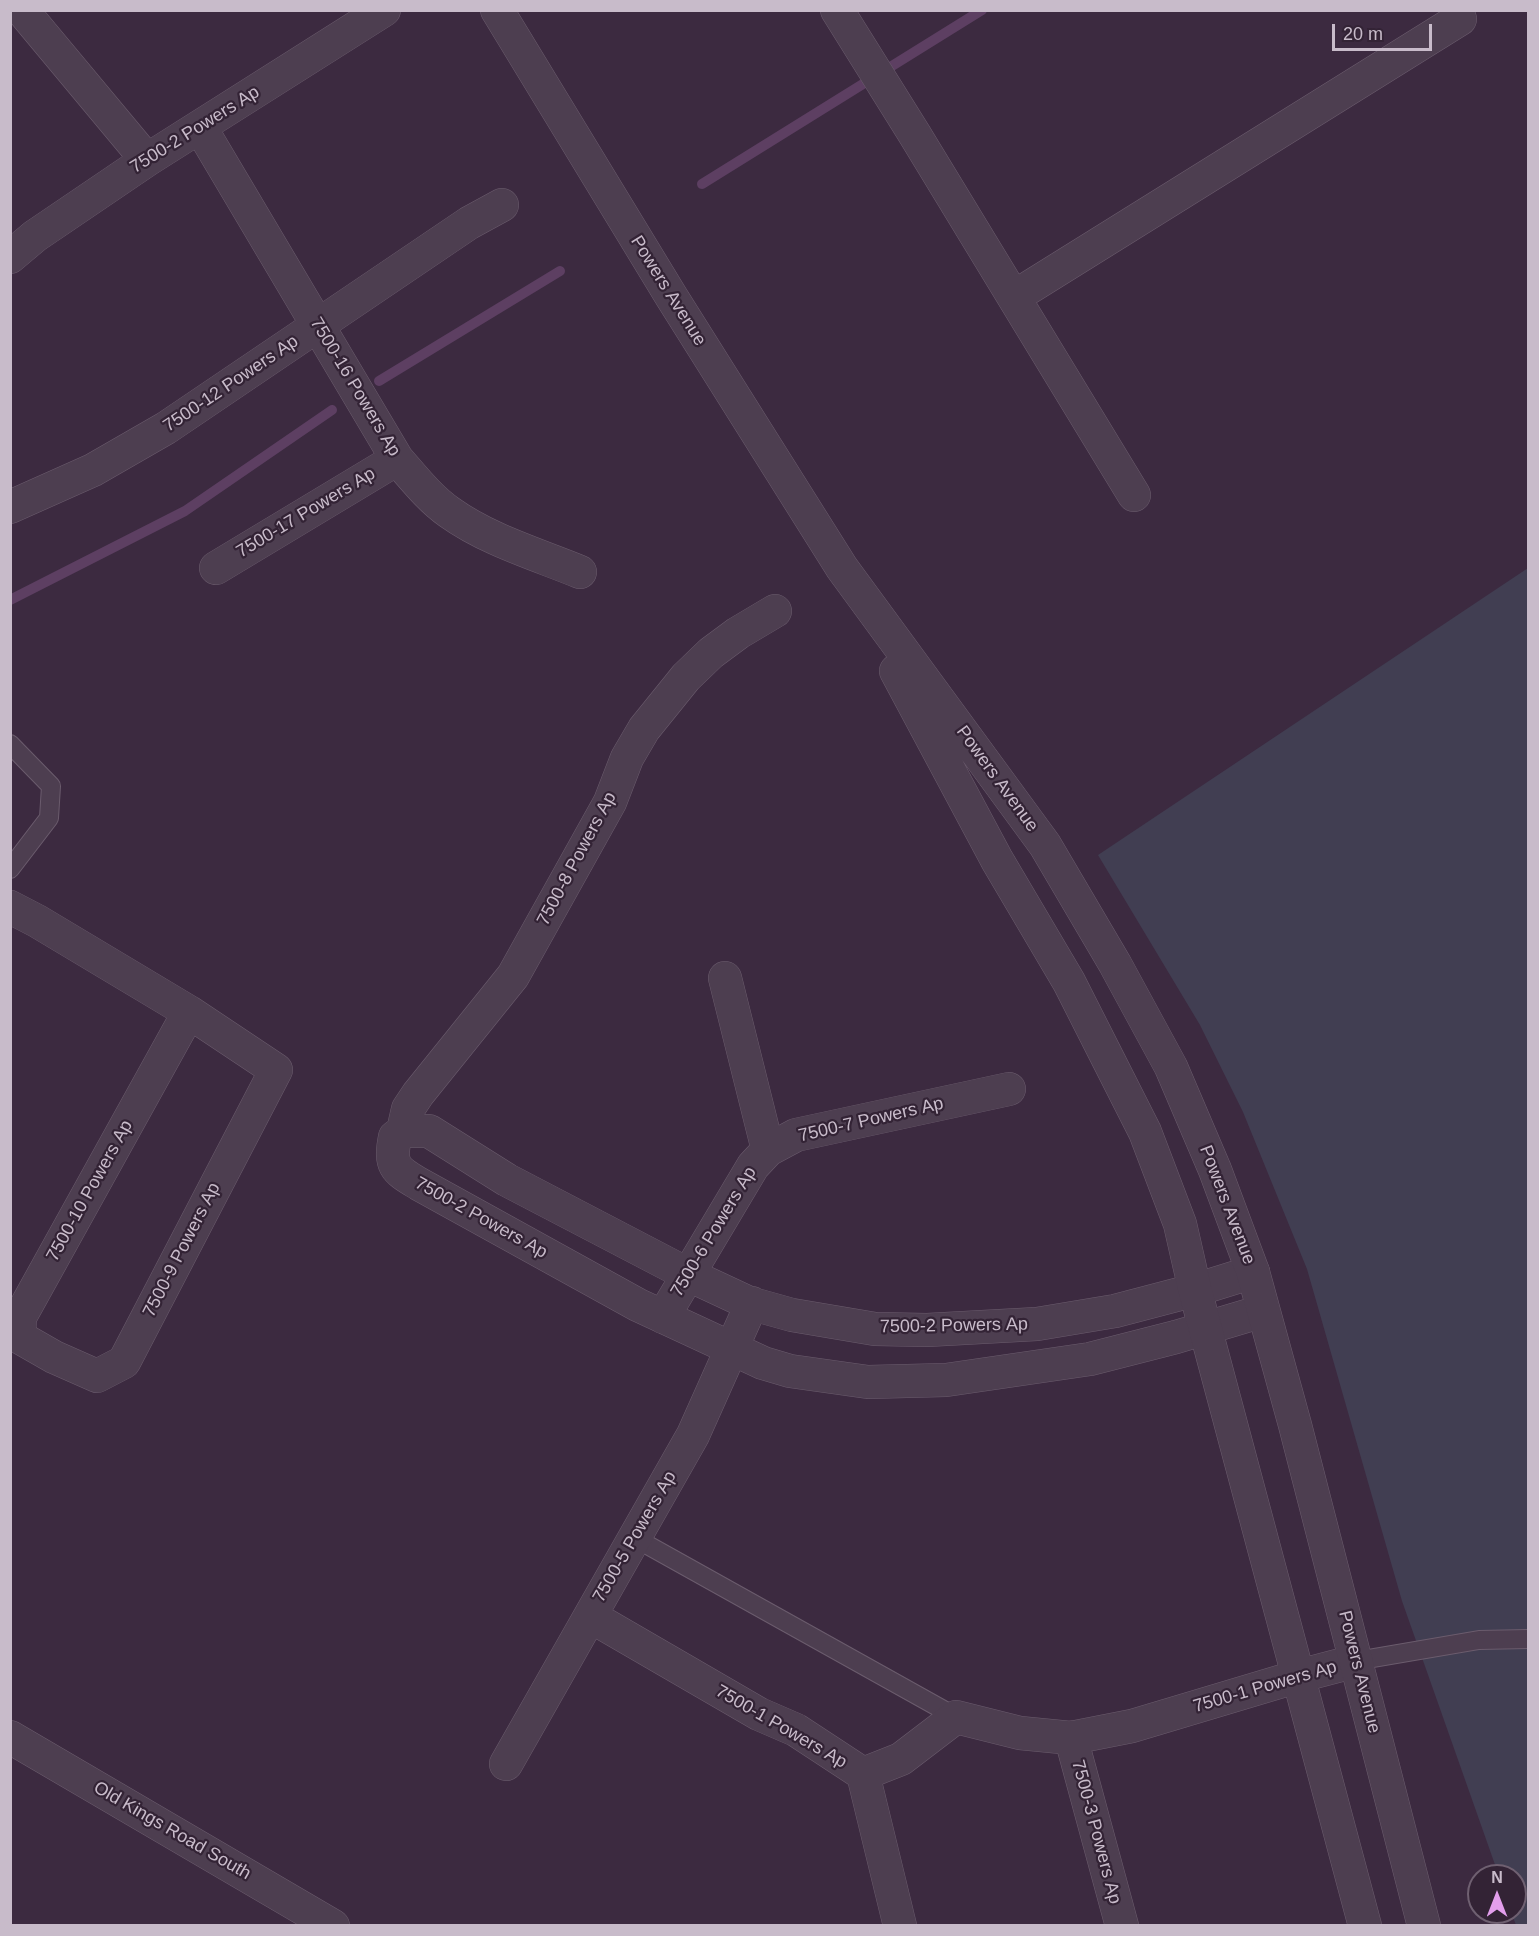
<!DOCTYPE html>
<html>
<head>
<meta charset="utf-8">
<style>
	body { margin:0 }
	#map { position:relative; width:1539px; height:1936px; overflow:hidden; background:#3c2a40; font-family:Arial,sans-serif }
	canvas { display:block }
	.frame { position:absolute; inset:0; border:12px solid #c8bbca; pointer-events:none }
	.north { position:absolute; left:1467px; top:1864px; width:60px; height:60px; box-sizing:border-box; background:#332335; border:2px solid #6f6071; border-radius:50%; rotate:0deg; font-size:16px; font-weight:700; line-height:24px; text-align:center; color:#c8bbca }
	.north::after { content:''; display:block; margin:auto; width:21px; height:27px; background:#e39eec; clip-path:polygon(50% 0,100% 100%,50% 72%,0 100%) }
	.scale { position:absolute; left:1332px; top:24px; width:100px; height:27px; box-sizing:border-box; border:3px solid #c8bbca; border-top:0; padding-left:8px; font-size:18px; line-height:21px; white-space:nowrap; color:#c8bbca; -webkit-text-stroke:4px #332335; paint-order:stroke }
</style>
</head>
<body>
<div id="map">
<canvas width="1539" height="1936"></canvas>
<div class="frame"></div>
<div class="north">N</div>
<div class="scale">20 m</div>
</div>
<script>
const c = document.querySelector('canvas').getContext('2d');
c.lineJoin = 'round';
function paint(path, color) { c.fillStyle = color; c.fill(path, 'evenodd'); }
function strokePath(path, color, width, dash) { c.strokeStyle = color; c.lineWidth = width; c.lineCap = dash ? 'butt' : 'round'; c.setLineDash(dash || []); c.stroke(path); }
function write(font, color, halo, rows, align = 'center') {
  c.font = font + ' Arial,sans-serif'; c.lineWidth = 4.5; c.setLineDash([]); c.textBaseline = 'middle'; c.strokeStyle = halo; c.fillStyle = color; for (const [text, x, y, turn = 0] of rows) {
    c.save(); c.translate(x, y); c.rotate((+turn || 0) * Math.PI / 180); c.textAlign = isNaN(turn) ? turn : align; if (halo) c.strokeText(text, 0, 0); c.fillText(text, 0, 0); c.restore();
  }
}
const green = new Path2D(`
	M 1528,568 L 1528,1925 L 1516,1925 L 1511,1912 L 1515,1912 L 1515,1876 L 1499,1876 L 1402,1601 L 1307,1269 L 1243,1112 L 1200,1025 L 1098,855 Z`);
const stream = new Path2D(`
	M 702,184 L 982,10
	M 379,381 L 560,271
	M 10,600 L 185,511 L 332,410`);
const service = new Path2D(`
	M 10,744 L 51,786 L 49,818 L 10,869
	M 635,1538 L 956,1717
	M 1356,1661 L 1479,1640 L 1528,1639`);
const minor = new Path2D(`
	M 22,10 L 147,160
	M 837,10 L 915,135 L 1134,495
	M 200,127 L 397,459 C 413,477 429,498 449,512 C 488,540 536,554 580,572
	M 10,257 L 35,236 L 147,160 L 384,10
	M 1014,297 L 1460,19
	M 10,507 L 93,470 L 166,428 L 469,223 L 502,205
	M 216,568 L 397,459
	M 10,907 L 37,921 L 189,1012 L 276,1070 L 124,1362 L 97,1376 L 54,1357 L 19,1337 L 20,1317 L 189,1012
	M 725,978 L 768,1150
	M 403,1131 L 408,1109 L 418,1094 L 513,976 L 610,802 L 627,758 L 644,729 L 686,677 L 711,653 L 738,633 L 775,611
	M 1253,1272 L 1195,1290 L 1115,1311 L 1037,1324 L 927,1330 L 875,1329 L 792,1315 L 749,1303 L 689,1275 L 507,1180 L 429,1131 L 403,1131 L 395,1137 C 389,1167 396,1170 419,1184 L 638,1305 L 763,1363 L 790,1371 L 868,1382 L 946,1380 L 1090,1359 L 1176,1337 L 1263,1311
	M 663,1317 L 753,1166 L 768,1150 L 796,1135 L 1009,1089
	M 590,1616 L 759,1714 L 796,1730 L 863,1774 L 901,1759 L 956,1717 L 1020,1733 L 1071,1738 L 1132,1726 L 1299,1676 L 1356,1661
	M 1071,1738 L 1122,1926
	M 506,1764 L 693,1435 L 752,1303
	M 863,1774 L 900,1926`);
const tertiary = new Path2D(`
	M 497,10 L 671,296 L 842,568 L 1045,845 L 1115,964 L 1171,1067 L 1215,1170 L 1253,1272 L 1295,1425 L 1424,1926
	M 896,671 L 997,860 L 1069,982 L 1145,1132 L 1180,1224 L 1195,1290 L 1365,1926
	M 10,1737 L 333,1926`);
const streetNames = [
	["7500-2 Powers Ap",195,130,-32],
	["Powers Avenue",668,291,58],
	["7500-12 Powers Ap",231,384,-34],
	["7500-16 Powers Ap",355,387,59],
	["7500-17 Powers Ap",306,513,-31],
	["Powers Avenue",997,779,54],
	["7500-8 Powers Ap",577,859,-62],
	["7500-7 Powers Ap",871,1120,-13],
	["7500-10 Powers Ap",90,1191,-61],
	["Powers Avenue",1227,1205,69],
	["7500-2 Powers Ap",481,1218,29],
	["7500-6 Powers Ap",714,1232,-59],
	["7500-9 Powers Ap",182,1250,-63],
	["7500-2 Powers Ap",954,1326,-1],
	["7500-5 Powers Ap",635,1537,-60],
	["Powers Avenue",1359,1672,76],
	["7500-1 Powers Ap",1265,1687,-16],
	["7500-1 Powers Ap",781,1727,30],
	["Old Kings Road South",172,1831,30],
	["7500-3 Powers Ap",1096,1832,75]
];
paint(green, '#413e52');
strokePath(stream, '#5d3f62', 10);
strokePath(service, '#6b5c6d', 20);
strokePath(minor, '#6b5c6d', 34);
strokePath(tertiary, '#6b5c6d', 34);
strokePath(service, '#4d3e50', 18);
strokePath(minor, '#4d3e50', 33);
strokePath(tertiary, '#4d3e50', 33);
write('18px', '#c8bbca', '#332335', streetNames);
</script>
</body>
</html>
